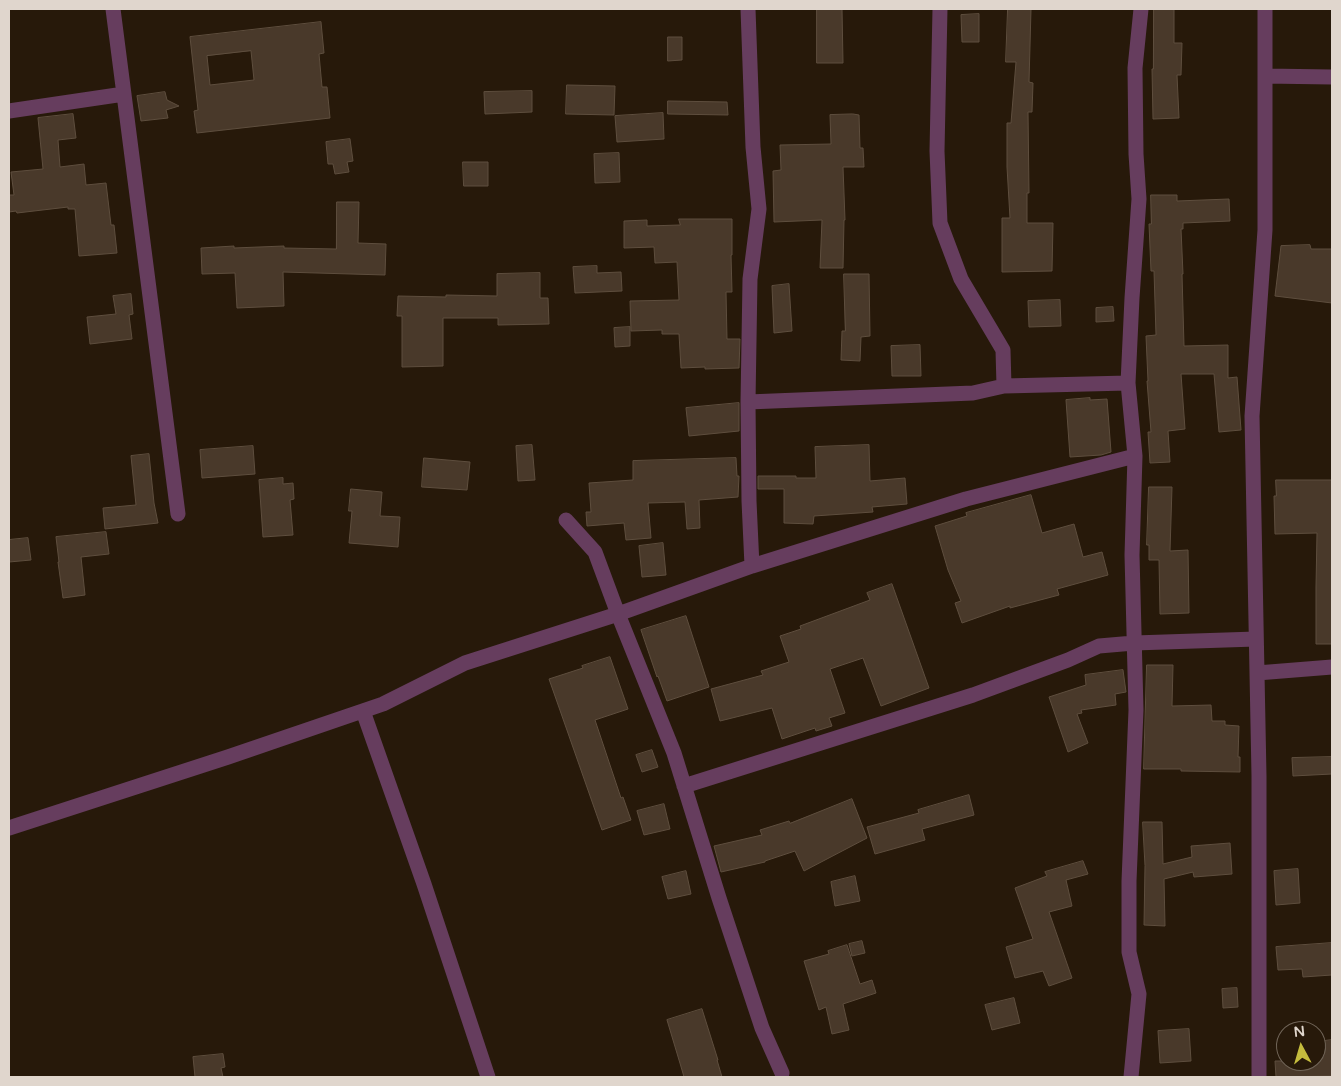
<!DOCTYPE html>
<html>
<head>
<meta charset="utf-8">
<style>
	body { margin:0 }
	#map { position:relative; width:1341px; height:1086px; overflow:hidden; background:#27190a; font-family:"Varela Round",sans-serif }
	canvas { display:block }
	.frame { position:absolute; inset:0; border:10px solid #e0d6cd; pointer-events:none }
	.north { position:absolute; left:1276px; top:1021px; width:50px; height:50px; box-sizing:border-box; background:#27190a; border:1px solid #716558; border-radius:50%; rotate:354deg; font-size:14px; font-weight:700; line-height:20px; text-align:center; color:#e0d6cd }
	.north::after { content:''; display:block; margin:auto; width:18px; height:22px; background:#c5bc3d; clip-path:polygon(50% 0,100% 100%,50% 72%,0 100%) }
</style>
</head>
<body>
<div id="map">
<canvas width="1341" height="1086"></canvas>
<div class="frame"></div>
<div class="north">N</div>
</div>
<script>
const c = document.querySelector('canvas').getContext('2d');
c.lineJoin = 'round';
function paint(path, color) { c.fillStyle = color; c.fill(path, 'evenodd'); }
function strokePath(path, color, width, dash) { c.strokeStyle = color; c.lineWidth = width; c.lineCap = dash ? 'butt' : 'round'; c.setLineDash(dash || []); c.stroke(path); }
const building = new Path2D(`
	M 817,9 L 842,9 L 843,63 L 817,63 Z
	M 1008,9 L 1031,9 L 1029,82 L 1033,83 L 1032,112 L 1028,112 L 1029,193 L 1027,193 L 1027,223 L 1053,223 L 1052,271 L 1002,272 L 1002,218 L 1010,218 L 1007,167 L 1007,123 L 1011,123 L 1016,62 L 1006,62 Z
	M 1154,9 L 1174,9 L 1174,43 L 1182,43 L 1181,75 L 1177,75 L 1179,118 L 1153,119 L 1152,69 L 1153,69 Z
	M 979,14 L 979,42 L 962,42 L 961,15 Z
	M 321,22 L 324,53 L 319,54 L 322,87 L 327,87 L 330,118 L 197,133 L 194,111 L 198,110 L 190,37 ZM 251,51 L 254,80 L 210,85 L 207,56 Z
	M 668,37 L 682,37 L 682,60 L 668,61 Z
	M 567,85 L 615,86 L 614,115 L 566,114 Z
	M 532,91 L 532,112 L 485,114 L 484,92 Z
	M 165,92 L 167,100 L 179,106 L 166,110 L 168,118 L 141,121 L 137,96 Z
	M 668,101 L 727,102 L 728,115 L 668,114 Z
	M 663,113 L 664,139 L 617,142 L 615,116 Z
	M 73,114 L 76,138 L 58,140 L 60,167 L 84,164 L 86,185 L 106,183 L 111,225 L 114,225 L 117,253 L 79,256 L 75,209 L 68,209 L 68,207 L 17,213 L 16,211 L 9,212 L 9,195 L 14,195 L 11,172 L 43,169 L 38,118 Z
	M 853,114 L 859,115 L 860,148 L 863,148 L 864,167 L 843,167 L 845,220 L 844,220 L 843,268 L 820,268 L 822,220 L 774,222 L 773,171 L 781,170 L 780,145 L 831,144 L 830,115 Z
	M 350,139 L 353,161 L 347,162 L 349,172 L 335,174 L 333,164 L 328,164 L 326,142 Z
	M 619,153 L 620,182 L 595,183 L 594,154 Z
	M 463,162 L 488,162 L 488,186 L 464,186 Z
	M 1151,195 L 1177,195 L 1177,201 L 1229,199 L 1230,221 L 1183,223 L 1183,229 L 1181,229 L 1183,274 L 1182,274 L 1184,346 L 1228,345 L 1228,378 L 1237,377 L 1241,430 L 1219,432 L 1214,374 L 1181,374 L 1185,429 L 1168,431 L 1170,462 L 1150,463 L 1148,432 L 1151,432 L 1147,381 L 1148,381 L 1146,336 L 1156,335 L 1154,271 L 1151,271 L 1149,224 L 1151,224 Z
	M 337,202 L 359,202 L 358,243 L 386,244 L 385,275 L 283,272 L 284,306 L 237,308 L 235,273 L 202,274 L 201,248 L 234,246 L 234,248 L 284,246 L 284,248 L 336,249 Z
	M 679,219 L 732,219 L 732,255 L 731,255 L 732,292 L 726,292 L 727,339 L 740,339 L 739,368 L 705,369 L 705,367 L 681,368 L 679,334 L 662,334 L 662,330 L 631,331 L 630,301 L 679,300 L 677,262 L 655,263 L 654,247 L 624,248 L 624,221 L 647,220 L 647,226 L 680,225 Z
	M 1310,245 L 1311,249 L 1332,249 L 1332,303 L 1275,296 L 1281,246 Z
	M 597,266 L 597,273 L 621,272 L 622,291 L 575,293 L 573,267 Z
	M 540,273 L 540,298 L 548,298 L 549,324 L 498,325 L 498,318 L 443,318 L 443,366 L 402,367 L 402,316 L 397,316 L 398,296 L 446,297 L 446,295 L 497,296 L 497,274 Z
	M 844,274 L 869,274 L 870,336 L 861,337 L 860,361 L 841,360 L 842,331 L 845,331 Z
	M 789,284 L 792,331 L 774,333 L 772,286 Z
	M 131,294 L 133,314 L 129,315 L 132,339 L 90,344 L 87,317 L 116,314 L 113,296 Z
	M 1060,300 L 1061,326 L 1029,327 L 1028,301 Z
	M 1113,307 L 1114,321 L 1096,322 L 1096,308 Z
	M 630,327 L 630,346 L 615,347 L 614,328 Z
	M 920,345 L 921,376 L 892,376 L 891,346 Z
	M 1090,398 L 1090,400 L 1107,399 L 1111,452 L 1101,455 L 1070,457 L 1066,400 Z
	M 739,403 L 739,431 L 689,436 L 686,408 Z
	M 532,445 L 535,480 L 518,481 L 516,446 Z
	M 869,445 L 870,481 L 905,478 L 907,504 L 872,507 L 873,512 L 814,516 L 813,524 L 784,523 L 784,489 L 758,489 L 758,476 L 796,476 L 796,478 L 816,478 L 815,447 Z
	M 253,446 L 255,474 L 202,478 L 200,450 Z
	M 149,454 L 154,503 L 158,523 L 105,529 L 103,508 L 136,505 L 131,456 Z
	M 424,458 L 470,462 L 467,490 L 422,487 Z
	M 736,458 L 737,476 L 739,476 L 738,497 L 699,500 L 700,528 L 687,529 L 685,502 L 648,503 L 651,538 L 626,540 L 624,523 L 587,526 L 586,512 L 591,512 L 589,483 L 633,480 L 633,461 Z
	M 283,478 L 283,484 L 293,483 L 294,499 L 290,500 L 293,535 L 263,537 L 259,480 Z
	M 1276,480 L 1332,480 L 1332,644 L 1316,644 L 1316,587 L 1317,533 L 1275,534 L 1274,496 L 1276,496 Z
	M 1149,487 L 1172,487 L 1170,551 L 1188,550 L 1189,613 L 1160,614 L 1159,560 L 1149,560 L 1149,545 L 1147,545 Z
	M 351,489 L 382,492 L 380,516 L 400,517 L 398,547 L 349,543 L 352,511 L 349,511 Z
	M 1031,495 L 1042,533 L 1074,524 L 1083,557 L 1102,552 L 1108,575 L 1057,589 L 1059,595 L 1010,608 L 1010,606 L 962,623 L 955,603 L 961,601 L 948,570 L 935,526 L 967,516 L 966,513 Z
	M 106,532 L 109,554 L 81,557 L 85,595 L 63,598 L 58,562 L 59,562 L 56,537 Z
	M 28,538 L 31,560 L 9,562 L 9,540 Z
	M 663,543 L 666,575 L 642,577 L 639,546 Z
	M 892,584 L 929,688 L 881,706 L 863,658 L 830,669 L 845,713 L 829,718 L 832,726 L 816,731 L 815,728 L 782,739 L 772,708 L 720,721 L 711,689 L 763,675 L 761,671 L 789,662 L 780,636 L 801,629 L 800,626 L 870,600 L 867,593 Z
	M 686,616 L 709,687 L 667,701 L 658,676 L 657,677 L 641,630 Z
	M 610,657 L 628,709 L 595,720 L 621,798 L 623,797 L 631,820 L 602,830 L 549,679 L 583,668 L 582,666 Z
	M 1147,665 L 1173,665 L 1172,706 L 1211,705 L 1212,721 L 1225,721 L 1225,725 L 1239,726 L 1238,757 L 1240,757 L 1240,772 L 1181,771 L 1181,769 L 1144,769 Z
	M 1123,670 L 1126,692 L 1115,694 L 1116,705 L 1081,710 L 1082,713 L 1077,714 L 1088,743 L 1068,752 L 1049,697 L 1086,685 L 1085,675 Z
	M 652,750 L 658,767 L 642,772 L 636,755 Z
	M 1332,757 L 1332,774 L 1293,776 L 1292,758 Z
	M 969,795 L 974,815 L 922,829 L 925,840 L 875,854 L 867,827 L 919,813 L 918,810 Z
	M 852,799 L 867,838 L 804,871 L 795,851 L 765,861 L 765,862 L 721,872 L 714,846 L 762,835 L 760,830 L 789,821 L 790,823 Z
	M 664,804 L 670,829 L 644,835 L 637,811 Z
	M 1143,822 L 1162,822 L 1163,864 L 1192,857 L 1191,846 L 1230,843 L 1232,874 L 1194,877 L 1193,872 L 1164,879 L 1165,926 L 1144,925 L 1145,866 Z
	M 1083,861 L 1088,874 L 1066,880 L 1072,906 L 1049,912 L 1072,978 L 1049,986 L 1043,971 L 1015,978 L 1006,947 L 1033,939 L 1015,888 L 1047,876 L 1045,872 Z
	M 1298,869 L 1300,903 L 1276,905 L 1274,871 Z
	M 686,871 L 691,894 L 668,899 L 662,877 Z
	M 855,876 L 860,901 L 835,906 L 831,882 Z
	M 862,941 L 865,953 L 852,956 L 849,944 Z
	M 1332,943 L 1332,975 L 1303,977 L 1302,969 L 1278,970 L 1276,947 Z
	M 847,945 L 860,984 L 872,980 L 876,993 L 843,1004 L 849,1030 L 832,1034 L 826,1007 L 819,1010 L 804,961 L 829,954 L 828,951 Z
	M 1237,988 L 1238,1007 L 1223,1008 L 1222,989 Z
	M 1014,998 L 1020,1023 L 992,1030 L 985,1005 Z
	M 702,1009 L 718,1060 L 717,1060 L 722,1077 L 684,1077 L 682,1070 L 667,1020 Z
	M 1189,1029 L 1191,1061 L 1160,1063 L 1158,1031 Z
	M 1332,1040 L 1332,1076 L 1276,1077 L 1275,1061 L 1316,1061 L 1316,1042 Z
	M 223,1054 L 225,1067 L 221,1068 L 223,1077 L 195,1077 L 193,1057 Z`);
const minor = new Path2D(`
	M 113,9 L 178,514
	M 748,9 L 753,147 L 759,209 L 750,279 L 748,402 L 749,501 L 752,566
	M 940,9 L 937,151 L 940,223 L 961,279 L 1003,350 L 1004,386
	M 1265,76 L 1332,77
	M 9,111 L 124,94
	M 748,402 L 973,393 L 1004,386 L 1128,383
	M 566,520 L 595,552 L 618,614 L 674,753 L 719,898 L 762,1028 L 782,1073
	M 1257,673 L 1332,667
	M 363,711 L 424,884 L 488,1077
	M 684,786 L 973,695 L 1068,660 L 1099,646 L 1134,643 L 1256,639
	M 9,828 L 228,757 L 383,704 L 465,663 L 618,614 L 752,566 L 966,499 L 1135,456
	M 1131,1077 L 1139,994 L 1129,952 L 1129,881 L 1136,710 L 1132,555 L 1135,456 L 1128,383 L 1132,298 L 1139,199 L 1136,154 L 1135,68 L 1141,9
	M 1259,1077 L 1259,776 L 1252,416 L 1265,230 L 1265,9`);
paint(building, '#49392a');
strokePath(building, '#5e4e3e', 1);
strokePath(minor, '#663d5e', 15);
</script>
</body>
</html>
